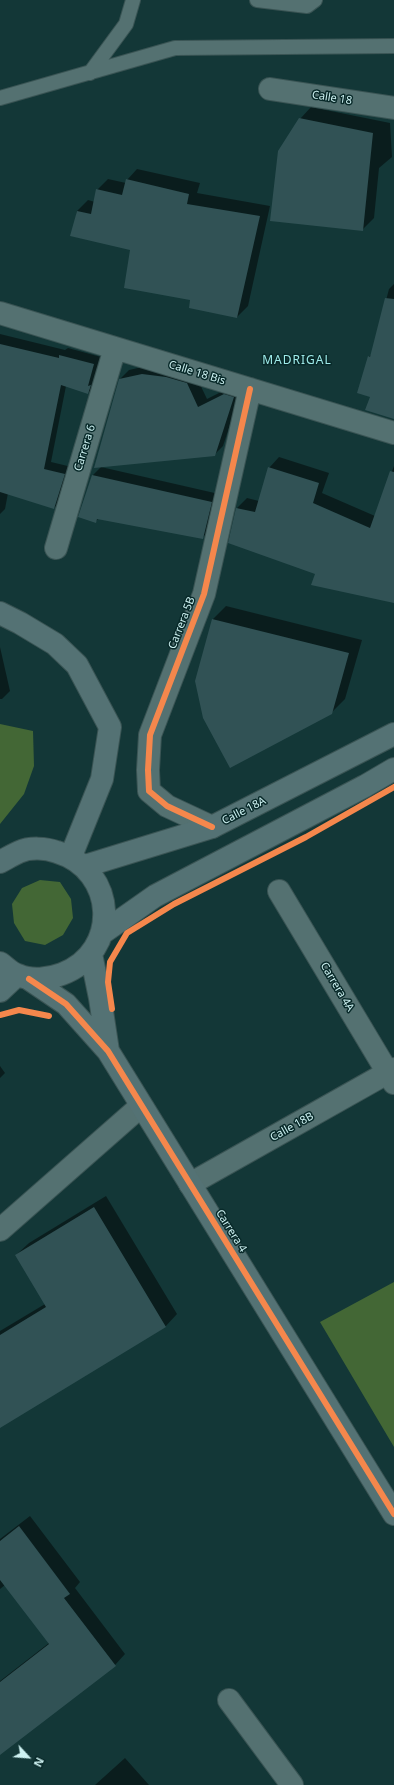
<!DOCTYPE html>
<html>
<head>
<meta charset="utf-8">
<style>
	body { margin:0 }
	#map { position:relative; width:394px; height:1785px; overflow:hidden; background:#133737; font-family:"Noto Sans",sans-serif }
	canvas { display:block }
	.north { position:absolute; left:8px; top:1737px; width:40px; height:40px; -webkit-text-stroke:3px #082929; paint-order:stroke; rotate:116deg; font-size:11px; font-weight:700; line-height:16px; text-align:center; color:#cef2f2 }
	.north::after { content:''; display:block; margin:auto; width:14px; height:18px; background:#cef2f2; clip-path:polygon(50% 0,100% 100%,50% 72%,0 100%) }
</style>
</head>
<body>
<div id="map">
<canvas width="394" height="1785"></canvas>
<div class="north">N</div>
</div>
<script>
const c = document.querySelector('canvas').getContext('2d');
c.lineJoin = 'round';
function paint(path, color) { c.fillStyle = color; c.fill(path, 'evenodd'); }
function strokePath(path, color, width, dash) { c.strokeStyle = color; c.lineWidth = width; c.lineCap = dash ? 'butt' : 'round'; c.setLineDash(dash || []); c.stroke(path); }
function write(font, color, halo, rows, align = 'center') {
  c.font = font + ' "Noto Sans",sans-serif'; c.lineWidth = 3; c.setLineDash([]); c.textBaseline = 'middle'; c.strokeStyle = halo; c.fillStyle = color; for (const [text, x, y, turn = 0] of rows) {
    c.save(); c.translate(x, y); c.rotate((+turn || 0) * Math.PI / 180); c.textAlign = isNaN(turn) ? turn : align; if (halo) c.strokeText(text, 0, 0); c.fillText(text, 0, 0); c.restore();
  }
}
const green = new Path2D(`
	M 0,724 L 33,731 L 34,766 L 24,794 L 0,824 Z
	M 40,880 L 60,882 L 71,899 L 73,918 L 63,935 L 45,945 L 25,941 L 14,923 L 12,904 L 22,888 Z
	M 394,1282 L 394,1447 L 320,1322 Z`);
const shadow = new Path2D(`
	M 311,107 L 390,123 L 392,157 L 379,168 L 374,218 L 363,229 L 300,119 Z
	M 137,169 L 200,183 L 197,193 L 270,206 L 248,306 L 237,317 L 192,299 L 131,249 L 72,236 L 77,211 L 88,200 L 95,202 L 97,190 L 108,179 L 126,183 L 127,180 Z
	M 394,284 L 394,415 L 371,396 L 369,357 L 372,354 L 389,289 Z
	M 0,334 L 65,350 L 68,348 L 101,357 L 95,379 L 96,385 L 88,393 L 66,386 L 51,462 L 72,467 L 62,500 L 54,508 L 8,493 L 5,509 L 0,514 Z
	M 151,365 L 195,374 L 207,399 L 233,386 L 242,388 L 223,446 L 214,455 L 120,379 L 129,370 Z
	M 279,457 L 329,473 L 322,493 L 375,516 L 394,466 L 394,602 L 317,573 L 237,508 L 247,498 L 259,501 L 269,468 Z
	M 101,467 L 219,494 L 211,529 L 202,538 L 99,518 L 96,521 L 80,516 L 93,475 Z
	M 226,606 L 362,640 L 345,699 L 331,713 L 196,681 L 213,619 Z
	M 0,647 L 10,691 L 2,699 L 0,699 Z
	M 0,1066 L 5,1073 L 0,1078 Z
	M 106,1196 L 177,1314 L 165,1327 L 0,1426 L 0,1331 L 45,1304 L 16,1255 L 29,1243 Z
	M 30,1516 L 80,1582 L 75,1588 L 125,1654 L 115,1665 L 0,1742 L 0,1681 L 49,1643 L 5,1585 L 0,1589 L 0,1539 Z
	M 125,1758 L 149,1785 L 95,1785 Z`);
const building = new Path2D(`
	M 299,118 L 373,133 L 363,231 L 270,221 L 278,151 Z
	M 126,179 L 189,194 L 187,204 L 260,216 L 237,318 L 189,308 L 190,300 L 124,288 L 130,250 L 70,236 L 77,211 L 91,214 L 96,189 L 122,195 Z
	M 385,298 L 394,299 L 394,419 L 365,410 L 370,397 L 357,393 L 368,356 L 370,357 Z
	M 0,344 L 59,358 L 59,355 L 94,364 L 88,386 L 91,385 L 88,394 L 61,385 L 44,469 L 65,474 L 54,509 L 0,492 Z
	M 142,374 L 166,377 L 187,383 L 198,407 L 224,394 L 234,397 L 215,456 L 94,468 L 119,379 Z
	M 268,467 L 319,483 L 313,503 L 370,528 L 390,471 L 394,472 L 394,603 L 311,585 L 315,574 L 228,543 L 236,508 L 255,512 Z
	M 92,475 L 212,502 L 203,539 L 97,519 L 96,523 L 78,517 Z
	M 212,619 L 349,653 L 332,714 L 230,768 L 203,718 L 195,681 Z
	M 94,1207 L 166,1327 L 0,1428 L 0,1335 L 46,1307 L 15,1255 Z
	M 19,1526 L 70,1594 L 64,1598 L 116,1666 L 0,1755 L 0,1682 L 49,1644 L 0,1580 L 0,1541 Z`);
const lane = new Path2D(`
	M 257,0 L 307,6 L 315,0
	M 90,73 L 126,24 L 133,0
	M 0,98 L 175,48 L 394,46`);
const street = new Path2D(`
	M 270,89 L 394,108
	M 0,313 L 394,433
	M 56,548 L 115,348
	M 212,827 L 167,806 L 149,791 L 148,770 L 150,735 L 204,594 L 250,389
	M 279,891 L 394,1083
	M 190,1184 L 394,1069
	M 0,1230 L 141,1106
	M 229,1700 L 292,1785`);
const secondary = new Path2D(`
	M 0,613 L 20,623 L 55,644 L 77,665 L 110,727 L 102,779 L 71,856
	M 0,862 C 6,859 12,855 19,852 C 30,847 46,848 57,852 C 117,870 121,952 62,974 C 49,979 31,981 18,975 C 11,973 6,967 0,963
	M 85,866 L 212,827 L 394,734
	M 101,934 L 155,896 L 365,786 L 394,769
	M 91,954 L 100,998 L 108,1051
	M 29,979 L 66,1004 L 108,1051 L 394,1514
	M 0,991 L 17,975`);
const cycleway = new Path2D(`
	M 212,827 L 167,806 L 149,791 L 148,770 L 150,735 L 204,594 L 250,389
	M 29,979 L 66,1004 L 108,1051 L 394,1514
	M 112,1009 L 108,982 L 110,962 L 127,933 L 174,904 L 306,837 L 394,787
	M 0,1015 L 19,1010 L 49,1016`);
const streetNames = [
	["Calle 18",332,98,9],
	["Calle 18 Bis",197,373,17],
	["Carrera 6",85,448,-73],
	["Carrera 5B",182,623,-69],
	["Calle 18A",244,811,-27],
	["Carrera 4A",337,987,59],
	["Calle 18B",292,1127,-29],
	["Carrera 4",231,1231,58]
];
const neighbourhoodNames = [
	["MADRIGAL",297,361]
];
paint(green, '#436735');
paint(shadow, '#0007');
paint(building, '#315255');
strokePath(lane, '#3a5454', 16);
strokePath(street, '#3a5454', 24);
strokePath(secondary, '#3a5454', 24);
strokePath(lane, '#547171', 14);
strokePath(street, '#547171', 22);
strokePath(secondary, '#547274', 22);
strokePath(cycleway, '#f5874c', 6);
write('11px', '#cef2f2', '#082929', streetNames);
c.letterSpacing = '1px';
write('12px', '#9febea', '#082929', neighbourhoodNames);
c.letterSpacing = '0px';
</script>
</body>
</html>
